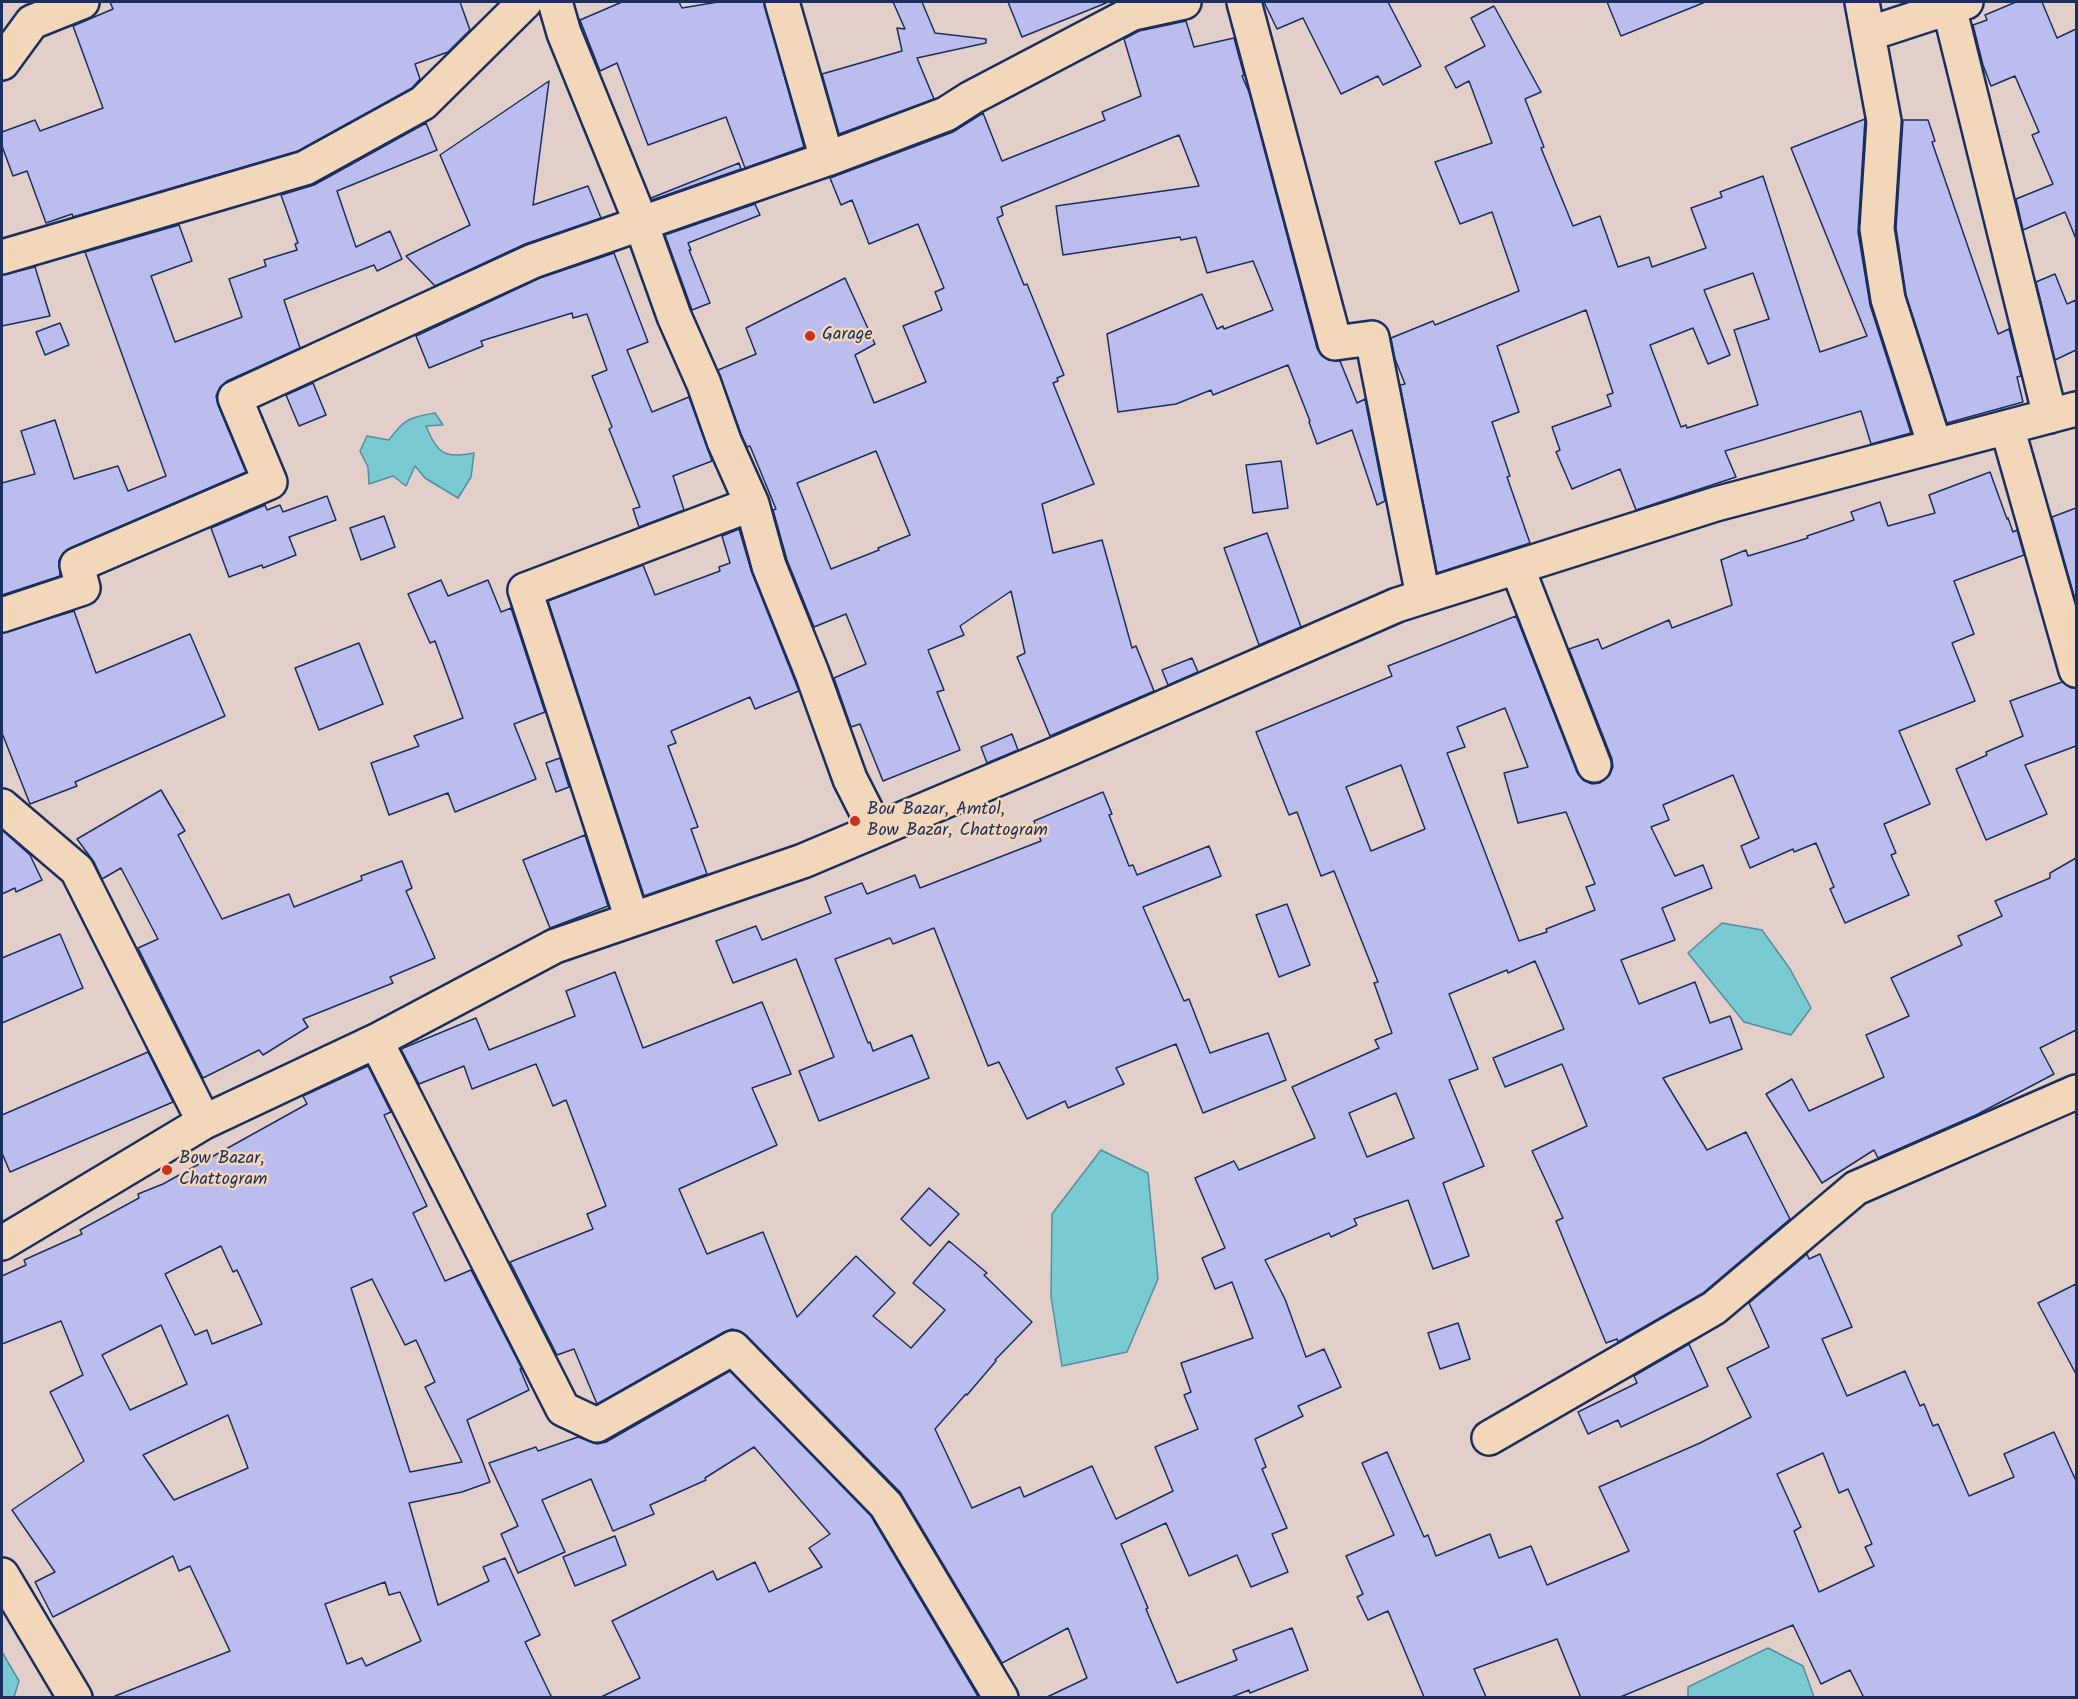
<!DOCTYPE html>
<html>
<head>
<meta charset="utf-8">
<style>
	body { margin:0 }
	#map { position:relative; width:2078px; height:1699px; overflow:hidden; background:#e2cfca; font-family:Kalam,sans-serif }
	canvas { display:block }
	.frame { position:absolute; inset:0; border:3px solid #1b2f5e; pointer-events:none }
</style>
</head>
<body>
<div id="map">
<canvas width="2078" height="1699"></canvas>
<div class="frame"></div>
</div>
<script>
const c = document.querySelector('canvas').getContext('2d');
c.lineJoin = 'round';
function paint(path, color) { c.fillStyle = color; c.fill(path, 'evenodd'); }
function strokePath(path, color, width, dash) { c.strokeStyle = color; c.lineWidth = width; c.lineCap = dash ? 'butt' : 'round'; c.setLineDash(dash || []); c.stroke(path); }
function write(font, color, halo, rows, align = 'center') {
  c.font = font + ' Kalam,sans-serif'; c.lineWidth = 5; c.setLineDash([]); c.textBaseline = 'middle'; c.strokeStyle = halo; c.fillStyle = color; for (const [text, x, y, turn = 0] of rows) {
    c.save(); c.translate(x, y); c.rotate((+turn || 0) * Math.PI / 180); c.textAlign = isNaN(turn) ? turn : align; if (halo) c.strokeText(text, 0, 0); c.fillText(text, 0, 0); c.restore();
  }
}
const water = new Path2D(`
	M 435,413 L 443,425 L 426,426 C 437,453 444,459 474,453 L 471,477 L 458,498 L 425,478 L 415,466 L 406,486 L 393,476 L 369,484 L 368,467 L 360,451 L 367,436 L 389,440 C 404,419 410,417 435,413 Z
	M 1722,923 L 1762,930 L 1790,969 L 1811,1008 L 1791,1035 L 1744,1022 L 1688,953 Z
	M 1101,1150 L 1148,1173 L 1158,1279 L 1127,1352 L 1062,1366 L 1051,1297 L 1052,1214 Z
	M 1768,1648 L 1803,1666 L 1814,1697 L 1688,1697 L 1688,1687 Z
	M 2,1652 L 19,1681 L 14,1697 L 2,1697 Z`);
const building = new Path2D(`
	M 110,2 L 460,2 L 470,30 L 448,52 L 415,64 L 420,79 L 412,88 L 298,151 L 73,217 L 72,214 L 46,223 L 27,171 L 13,176 L 2,146 L 2,132 L 35,120 L 40,131 L 103,108 L 73,26 L 113,9 Z
	M 622,2 L 679,2 L 682,8 L 718,2 L 764,2 L 804,147 L 745,168 L 726,117 L 648,145 L 617,63 L 600,71 L 580,20 Z
	M 893,2 L 922,2 L 935,33 L 986,39 L 986,43 L 917,58 L 934,99 L 839,134 L 822,74 L 902,51 L 897,28 L 905,29 Z
	M 1008,2 L 1106,2 L 1106,3 L 1022,37 Z
	M 1264,2 L 1388,2 L 1421,66 L 1383,85 L 1378,76 L 1341,94 L 1303,18 L 1277,29 Z
	M 1607,2 L 1703,2 L 1703,3 L 1621,36 Z
	M 2016,2 L 2042,2 L 2057,38 L 2076,29 L 2076,239 L 2065,212 L 2023,230 L 2016,199 L 2053,184 L 2032,135 L 2039,132 L 2015,76 L 1991,86 L 1983,65 L 1973,25 L 1987,20 L 1985,15 Z
	M 1494,6 L 1541,92 L 1525,99 L 1544,147 L 1541,148 L 1573,226 L 1600,216 L 1618,267 L 1649,257 L 1652,267 L 1706,248 L 1691,208 L 1722,197 L 1720,192 L 1763,176 L 1820,352 L 1867,336 L 1791,148 L 1865,119 L 1858,232 L 1870,305 L 1911,433 L 1871,444 L 1861,411 L 1725,451 L 1736,477 L 1636,510 L 1620,469 L 1572,489 L 1556,452 L 1560,450 L 1552,427 L 1611,406 L 1607,395 L 1613,393 L 1586,310 L 1497,346 L 1519,412 L 1492,422 L 1510,476 L 1507,477 L 1530,543 L 1437,573 L 1400,385 L 1405,384 L 1395,359 L 1391,338 L 1433,321 L 1435,325 L 1519,291 L 1492,212 L 1460,224 L 1435,162 L 1492,143 L 1469,81 L 1456,88 L 1445,67 L 1485,46 L 1471,18 ZM 1753,273 L 1769,319 L 1734,330 L 1758,405 L 1687,428 L 1686,425 L 1681,427 L 1650,345 L 1693,328 L 1708,364 L 1730,355 L 1704,290 Z
	M 1186,21 L 1194,47 L 1234,38 L 1244,75 L 1242,76 L 1249,92 L 1317,348 L 1321,355 L 1328,360 L 1340,361 L 1357,403 L 1365,399 L 1385,501 L 1377,505 L 1352,430 L 1317,444 L 1309,422 L 1310,421 L 1288,365 L 1213,395 L 1211,390 L 1176,404 L 1118,412 L 1107,334 L 1202,294 L 1217,329 L 1223,326 L 1224,329 L 1273,310 L 1253,261 L 1207,273 L 1196,237 L 1181,240 L 1180,237 L 1063,255 L 1056,206 L 1199,186 L 1179,135 L 1001,207 L 1003,215 L 997,218 L 1024,285 L 1027,284 L 1064,375 L 1057,378 L 1058,381 L 1053,383 L 1094,484 L 1042,504 L 1053,553 L 1102,540 L 1132,648 L 1136,646 L 1154,691 L 1050,736 L 1017,657 L 1025,653 L 1011,591 L 960,626 L 964,635 L 928,650 L 944,690 L 937,692 L 960,750 L 883,781 L 860,724 L 851,727 L 834,678 L 866,664 L 846,614 L 814,627 L 787,560 L 773,510 L 776,509 L 750,446 L 747,447 L 741,434 L 718,370 L 756,354 L 746,328 L 845,278 L 875,344 L 855,355 L 874,403 L 926,382 L 903,326 L 942,310 L 935,292 L 944,288 L 918,224 L 869,244 L 852,200 L 841,205 L 830,178 L 953,132 L 983,113 L 1002,161 L 1105,120 L 1102,112 L 1141,96 L 1124,39 L 1139,31 ZM 876,451 L 910,535 L 878,548 L 879,550 L 831,569 L 797,483 Z
	M 549,81 L 533,205 L 588,186 L 601,218 L 525,244 L 435,286 L 406,256 L 470,225 L 440,155 Z
	M 1903,120 L 1928,120 L 1935,141 L 1932,142 L 1998,334 L 2009,329 L 2021,376 L 2017,377 L 2023,402 L 1947,423 L 1906,295 L 1896,228 Z
	M 426,123 L 437,150 L 337,191 L 356,247 L 390,231 L 402,259 L 377,271 L 374,265 L 284,300 L 300,348 L 227,381 L 220,387 L 216,396 L 218,405 L 246,472 L 70,548 L 63,553 L 59,560 L 60,576 L 2,595 L 2,483 L 35,474 L 21,431 L 55,420 L 74,479 L 118,466 L 128,491 L 166,476 L 85,252 L 179,225 L 192,261 L 151,276 L 175,342 L 242,317 L 229,279 L 266,266 L 264,260 L 297,250 L 295,244 L 298,243 L 281,195 L 314,185 Z
	M 739,163 L 741,169 L 652,200 L 651,198 Z
	M 755,204 L 760,215 L 688,243 L 691,250 L 689,250 L 710,303 L 692,310 L 665,235 Z
	M 614,253 L 648,342 L 627,350 L 652,412 L 689,397 L 712,461 L 673,476 L 684,510 L 639,527 L 633,509 L 640,507 L 609,429 L 612,427 L 592,376 L 607,370 L 587,314 L 573,318 L 572,313 L 481,341 L 483,346 L 429,368 L 416,336 L 540,278 Z
	M 35,267 L 50,316 L 2,326 L 2,275 Z
	M 2055,274 L 2067,304 L 2076,300 L 2076,350 L 2055,360 L 2036,282 Z
	M 60,323 L 69,345 L 45,355 L 36,332 Z
	M 313,383 L 326,415 L 299,426 L 286,395 Z
	M 1281,461 L 1288,508 L 1253,513 L 1246,465 Z
	M 1990,472 L 2007,519 L 2008,518 L 2013,532 L 2017,530 L 2024,555 L 1954,581 L 1974,634 L 1952,643 L 1975,701 L 1899,731 L 1930,804 L 1884,824 L 1896,853 L 1891,855 L 1909,895 L 1845,923 L 1830,889 L 1834,887 L 1816,843 L 1794,852 L 1793,849 L 1750,868 L 1741,846 L 1759,838 L 1733,775 L 1663,805 L 1669,820 L 1651,827 L 1675,876 L 1703,865 L 1712,888 L 1662,908 L 1675,940 L 1621,960 L 1639,1004 L 1695,982 L 1710,1023 L 1730,1016 L 1742,1049 L 1663,1078 L 1707,1150 L 1746,1132 L 1790,1219 L 1703,1293 L 1618,1342 L 1617,1339 L 1606,1343 L 1556,1221 L 1563,1218 L 1532,1151 L 1587,1126 L 1562,1064 L 1505,1087 L 1493,1058 L 1564,1029 L 1535,961 L 1508,973 L 1507,970 L 1449,994 L 1478,1069 L 1449,1080 L 1484,1166 L 1443,1183 L 1469,1256 L 1433,1269 L 1408,1200 L 1354,1219 L 1357,1225 L 1331,1237 L 1329,1233 L 1265,1260 L 1285,1299 L 1306,1357 L 1324,1349 L 1341,1387 L 1298,1406 L 1303,1416 L 1255,1439 L 1266,1467 L 1262,1469 L 1287,1528 L 1272,1534 L 1288,1572 L 1251,1587 L 1237,1555 L 1189,1576 L 1166,1523 L 1121,1544 L 1148,1608 L 1146,1609 L 1177,1683 L 1237,1660 L 1233,1650 L 1292,1628 L 1308,1670 L 1250,1693 L 1249,1690 L 1229,1698 L 1045,1698 L 1087,1678 L 1068,1628 L 1002,1663 L 900,1492 L 746,1335 L 740,1331 L 732,1329 L 724,1332 L 597,1404 L 574,1349 L 557,1355 L 510,1262 L 593,1229 L 587,1214 L 606,1206 L 566,1100 L 553,1106 L 536,1064 L 472,1089 L 464,1066 L 419,1084 L 401,1049 L 476,1018 L 489,1050 L 575,1016 L 566,991 L 615,972 L 643,1048 L 762,1002 L 791,1074 L 752,1088 L 777,1145 L 679,1189 L 707,1254 L 763,1232 L 797,1317 L 856,1256 L 895,1293 L 873,1316 L 911,1348 L 945,1310 L 913,1283 L 949,1241 L 987,1273 L 984,1275 L 1032,1322 L 995,1360 L 996,1361 L 967,1395 L 966,1394 L 935,1429 L 972,1508 L 1020,1487 L 1024,1497 L 1092,1466 L 1116,1519 L 1173,1491 L 1155,1447 L 1198,1429 L 1184,1395 L 1191,1392 L 1181,1363 L 1253,1338 L 1232,1282 L 1215,1289 L 1202,1258 L 1225,1248 L 1195,1178 L 1234,1161 L 1239,1170 L 1315,1138 L 1292,1087 L 1379,1048 L 1375,1040 L 1392,1033 L 1374,983 L 1378,982 L 1334,871 L 1321,876 L 1297,812 L 1289,815 L 1256,732 L 1392,676 L 1388,666 L 1516,616 L 1577,772 L 1583,780 L 1592,784 L 1600,783 L 1609,776 L 1613,767 L 1612,759 L 1569,649 L 1598,639 L 1602,649 L 1669,620 L 1672,628 L 1732,605 L 1721,560 L 1746,550 L 1748,556 L 1808,538 L 1807,536 L 1854,520 L 1851,512 L 1880,502 L 1888,526 L 1935,513 L 1929,495 ZM 1505,708 L 1528,767 L 1504,773 L 1518,823 L 1566,812 L 1595,884 L 1586,887 L 1595,910 L 1546,929 L 1547,932 L 1519,941 L 1447,753 L 1465,747 L 1457,727 ZM 1401,765 L 1425,829 L 1371,851 L 1346,787 ZM 1396,1093 L 1414,1138 L 1367,1157 L 1349,1113 Z
	M 327,496 L 336,520 L 289,537 L 296,555 L 263,568 L 262,565 L 229,577 L 211,528 L 265,505 L 267,510 L 280,505 L 283,512 Z
	M 2076,508 L 2076,603 L 2052,517 Z
	M 384,516 L 395,547 L 361,560 L 350,528 Z
	M 739,529 L 752,573 L 799,691 L 755,709 L 750,697 L 671,731 L 676,743 L 668,746 L 698,827 L 691,829 L 707,874 L 644,896 L 548,601 L 643,565 L 655,595 L 720,571 L 719,567 L 730,563 L 722,536 Z
	M 1267,533 L 1301,627 L 1259,645 L 1224,548 Z
	M 441,580 L 448,596 L 488,580 L 501,612 L 511,608 L 545,712 L 514,724 L 536,779 L 455,812 L 448,793 L 389,815 L 371,763 L 419,746 L 414,736 L 463,718 L 435,641 L 430,643 L 408,594 Z
	M 74,611 L 96,673 L 190,634 L 225,716 L 75,782 L 77,786 L 30,804 L 2,733 L 2,633 Z
	M 359,643 L 383,704 L 319,730 L 295,668 Z
	M 1192,658 L 1198,672 L 1168,685 L 1162,670 Z
	M 2062,682 L 2071,688 L 2076,688 L 2076,746 L 2025,765 L 2047,814 L 1986,840 L 1956,769 L 1987,755 L 1986,752 L 2023,736 L 2010,701 Z
	M 1012,734 L 1018,750 L 987,763 L 981,747 Z
	M 560,758 L 569,787 L 556,792 L 546,763 Z
	M 161,790 L 185,831 L 178,835 L 222,919 L 289,894 L 294,907 L 362,880 L 361,876 L 402,861 L 412,888 L 406,891 L 435,958 L 390,977 L 393,983 L 303,1019 L 308,1027 L 263,1055 L 259,1050 L 203,1078 L 138,948 L 158,939 L 121,868 L 102,879 L 94,862 L 77,839 Z
	M 1103,792 L 1112,814 L 1109,815 L 1129,866 L 1133,865 L 1137,875 L 1209,846 L 1221,876 L 1143,907 L 1184,1001 L 1189,999 L 1210,1053 L 1268,1033 L 1286,1080 L 1203,1113 L 1176,1044 L 1116,1068 L 1124,1084 L 1068,1108 L 1065,1101 L 1027,1119 L 999,1062 L 988,1066 L 934,928 L 893,944 L 890,938 L 835,959 L 868,1043 L 870,1042 L 873,1051 L 912,1035 L 929,1078 L 819,1121 L 799,1071 L 834,1057 L 796,959 L 733,983 L 716,941 L 756,926 L 762,940 L 831,913 L 825,897 L 862,883 L 867,894 L 915,875 L 920,888 L 1041,841 L 1034,821 Z
	M 2,830 L 30,855 L 42,880 L 16,892 L 15,888 L 2,894 Z
	M 585,835 L 608,906 L 550,928 L 523,860 Z
	M 2076,858 L 2076,1030 L 2040,1048 L 2054,1074 L 1976,1115 L 1878,1158 L 1874,1150 L 1822,1183 L 1766,1094 L 1792,1079 L 1809,1111 L 1884,1077 L 1866,1035 L 1909,1016 L 1891,978 L 1962,945 L 1958,936 L 2002,916 L 1995,901 L 2050,878 L 2050,873 Z
	M 1287,904 L 1310,965 L 1279,977 L 1256,915 Z
	M 60,934 L 83,988 L 2,1023 L 2,958 Z
	M 148,1052 L 173,1102 L 10,1172 L 2,1153 L 2,1115 Z
	M 368,1066 L 391,1112 L 384,1115 L 427,1206 L 413,1213 L 445,1281 L 471,1270 L 522,1369 L 520,1369 L 529,1390 L 467,1420 L 490,1482 L 462,1492 L 409,1503 L 438,1605 L 489,1581 L 483,1567 L 505,1558 L 540,1635 L 525,1642 L 552,1698 L 115,1698 L 115,1696 L 230,1651 L 190,1566 L 179,1571 L 173,1556 L 53,1617 L 35,1582 L 55,1572 L 12,1510 L 84,1461 L 50,1392 L 83,1375 L 61,1321 L 2,1344 L 2,1276 L 26,1265 L 24,1260 L 82,1234 L 80,1230 L 139,1198 L 138,1194 L 163,1184 L 307,1104 L 303,1096 ZM 221,1246 L 233,1272 L 237,1270 L 262,1324 L 212,1344 L 207,1330 L 195,1335 L 165,1274 ZM 372,1279 L 405,1345 L 416,1340 L 435,1382 L 425,1387 L 462,1462 L 410,1472 L 351,1288 ZM 161,1325 L 187,1384 L 130,1410 L 102,1355 ZM 228,1415 L 248,1468 L 174,1500 L 143,1455 ZM 385,1582 L 389,1595 L 400,1592 L 421,1641 L 366,1666 L 362,1658 L 347,1664 L 325,1604 Z
	M 929,1188 L 959,1214 L 930,1246 L 901,1219 Z
	M 1807,1254 L 1809,1259 L 1820,1254 L 1852,1327 L 1822,1339 L 1847,1396 L 1905,1371 L 1920,1406 L 1924,1404 L 1933,1426 L 1938,1424 L 1969,1496 L 2014,1477 L 2004,1454 L 2054,1432 L 2076,1481 L 2076,1698 L 1864,1698 L 1850,1670 L 1821,1684 L 1793,1625 L 1618,1698 L 1581,1698 L 1557,1639 L 1474,1669 L 1486,1697 L 1424,1697 L 1388,1611 L 1368,1620 L 1357,1597 L 1363,1594 L 1346,1556 L 1394,1535 L 1362,1463 L 1387,1452 L 1424,1537 L 1428,1535 L 1436,1556 L 1490,1534 L 1499,1558 L 1531,1546 L 1547,1585 L 1629,1551 L 1599,1487 L 1700,1443 L 1751,1417 L 1727,1368 L 1769,1347 L 1749,1303 ZM 1823,1453 L 1839,1493 L 1848,1489 L 1872,1544 L 1865,1547 L 1874,1566 L 1819,1592 L 1794,1531 L 1801,1527 L 1777,1474 Z
	M 2076,1284 L 2076,1374 L 2038,1303 Z
	M 1458,1323 L 1470,1359 L 1440,1369 L 1428,1333 Z
	M 1689,1344 L 1708,1386 L 1621,1427 L 1618,1420 L 1588,1434 L 1578,1412 L 1637,1383 L 1634,1376 Z
	M 730,1371 L 871,1516 L 979,1698 L 599,1698 L 640,1678 L 612,1621 L 713,1571 L 717,1580 L 755,1562 L 769,1592 L 822,1567 L 809,1548 L 830,1534 L 754,1447 L 705,1478 L 706,1480 L 650,1505 L 654,1514 L 613,1531 L 591,1479 L 542,1500 L 565,1552 L 518,1573 L 501,1534 L 518,1526 L 489,1463 L 536,1447 L 538,1451 L 578,1437 L 597,1444 L 606,1442 Z
	M 615,1536 L 626,1565 L 575,1586 L 563,1557 Z`);
const minor = new Path2D(`
	M 555,2 L 564,33 L 638,215 L 674,316 L 704,384 L 724,441 L 752,504 L 769,566 L 812,673 L 850,779 L 876,830
	M 782,2 L 827,159
	M 1244,2 L 1335,343 L 1372,338 L 1423,596
	M 1862,2 L 1884,121 L 1877,229 L 1888,299 L 1935,446
	M 1949,7 L 2050,416
	M 1868,34 L 1966,2
	M 2,63 L 32,22 L 82,2
	M 2,257 L 305,168 L 423,103 L 525,2
	M 2007,427 L 2076,670
	M 1517,567 L 1594,765
	M 2,615 L 83,588 L 77,565 L 270,482 L 235,398 L 533,261 L 827,159 L 946,114 L 971,98 L 1133,13 L 1184,2
	M 2,806 L 77,870 L 204,1122
	M 632,919 L 525,590 L 752,504
	M 376,1041 L 563,1409 L 597,1425 L 733,1348 L 886,1505 L 1001,1698
	M 2,1243 L 204,1122 L 376,1041 L 555,946 L 803,861 L 1068,749 L 1397,605 L 1716,504 L 2076,409
	M 1489,1438 L 1714,1308 L 1856,1188 L 2076,1092
	M 2,1575 L 75,1698`);
const markers = [
	[810,336,6,"#c8321e"],
	[855,821,6,"#c8321e"],
	[167,1170,6,"#c8321e"]
];
const poiNames = [
	["Garage",822,336],
	["Bou Bazar, Amtol,",867,811],
	["Bow Bazar, Chattogram",867,832],
	["Bow Bazar,",179,1160],
	["Chattogram",179,1181]
];
paint(water, '#7acad2');
strokePath(water, '#548ca4', 1.5);
paint(building, '#bcbdef');
strokePath(building, '#1b2f5e', 1.5);
strokePath(minor, '#1b2f5e', 38);
strokePath(minor, '#f3d7ba', 33);
for (const [x, y, r, color] of markers) { const dot = new Path2D(); dot.arc(x, y, r, 0, 2 * Math.PI); c.fillStyle = color; c.fill(dot); strokePath(dot, '#f3d7ba', 2); }
write('18px', '#1b2f5e', '#f3d7ba', poiNames, 'left');
</script>
</body>
</html>
